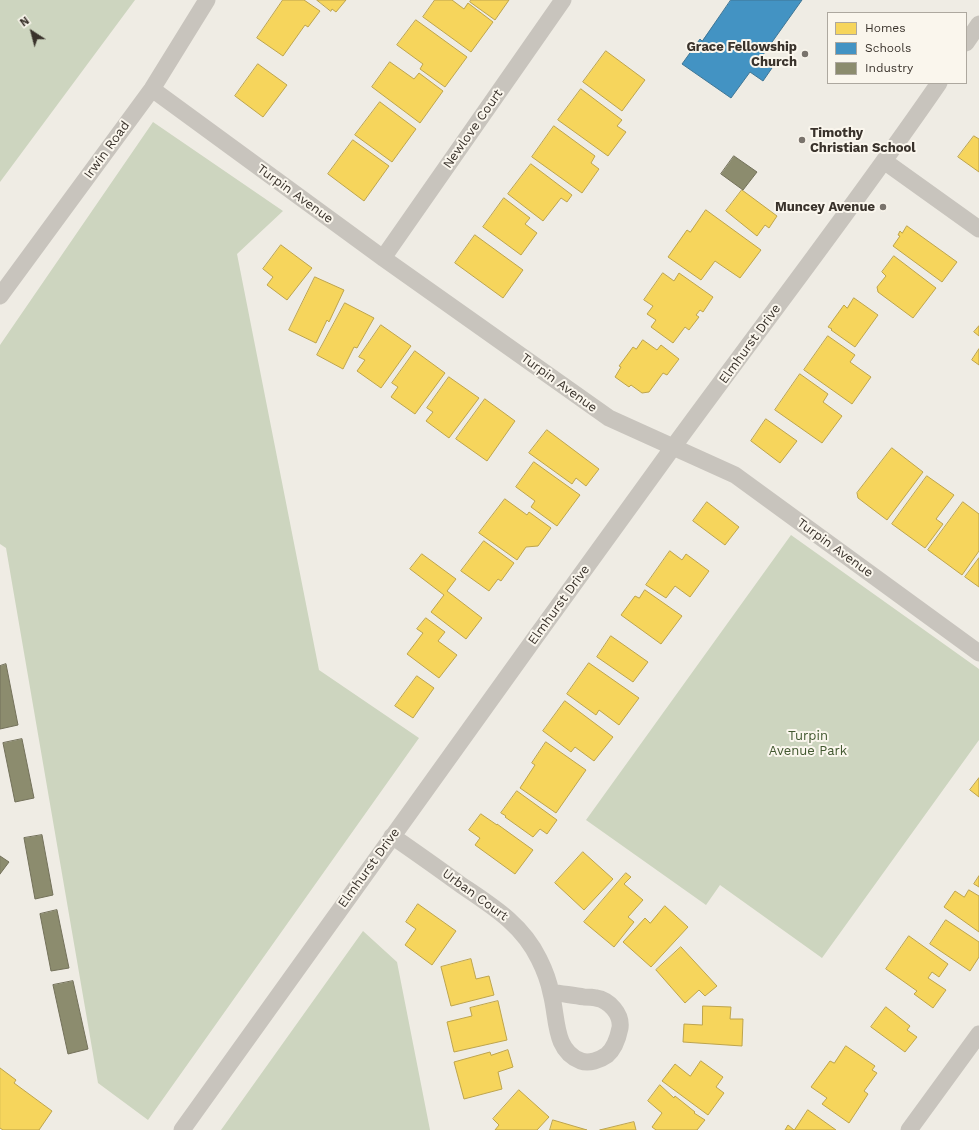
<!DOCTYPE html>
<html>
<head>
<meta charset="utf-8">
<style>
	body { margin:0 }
	#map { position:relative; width:979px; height:1130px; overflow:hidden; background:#efece4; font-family:"Work Sans",sans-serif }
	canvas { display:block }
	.legend { position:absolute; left:827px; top:12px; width:140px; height:72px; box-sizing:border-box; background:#faf6ed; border:1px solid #ada89f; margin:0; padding:5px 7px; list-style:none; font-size:12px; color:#39322b }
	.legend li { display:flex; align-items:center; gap:8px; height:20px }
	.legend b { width:20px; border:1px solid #ada89f }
	.north { position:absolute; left:12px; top:12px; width:40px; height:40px; -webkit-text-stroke:3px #faf6ed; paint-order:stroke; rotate:324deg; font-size:11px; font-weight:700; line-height:16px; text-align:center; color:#39322b }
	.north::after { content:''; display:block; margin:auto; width:14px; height:18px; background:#39322b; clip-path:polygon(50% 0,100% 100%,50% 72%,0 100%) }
</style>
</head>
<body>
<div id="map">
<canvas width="979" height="1130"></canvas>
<ul class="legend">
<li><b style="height:11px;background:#f6d55c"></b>Homes</li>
<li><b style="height:11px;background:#4393c3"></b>Schools</li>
<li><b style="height:11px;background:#8c8c6e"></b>Industry</li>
</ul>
<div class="north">N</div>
</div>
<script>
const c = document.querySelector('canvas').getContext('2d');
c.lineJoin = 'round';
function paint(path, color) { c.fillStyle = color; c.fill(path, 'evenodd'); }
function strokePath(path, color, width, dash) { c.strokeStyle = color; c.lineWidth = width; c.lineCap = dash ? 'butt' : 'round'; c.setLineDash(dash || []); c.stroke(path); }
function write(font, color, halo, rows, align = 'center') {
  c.font = font + ' "Work Sans",sans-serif'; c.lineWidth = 4; c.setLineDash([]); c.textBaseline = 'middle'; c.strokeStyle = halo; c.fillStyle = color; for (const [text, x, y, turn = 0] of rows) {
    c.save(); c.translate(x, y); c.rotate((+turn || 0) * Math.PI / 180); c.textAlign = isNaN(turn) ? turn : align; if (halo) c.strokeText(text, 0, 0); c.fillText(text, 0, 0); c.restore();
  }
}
const green = new Path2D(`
	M 0,0 L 135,0 L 0,182 Z
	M 153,122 L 283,211 L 237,254 L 319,670 L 419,738 L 148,1120 L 98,1083 L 6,548 L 0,544 L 0,345 Z
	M 791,535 L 979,669 L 979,740 L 822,958 L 720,885 L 706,905 L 586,820 Z
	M 363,931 L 397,962 L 430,1130 L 221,1130 Z`);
const homes = new Path2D(`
	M 283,0 L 304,0 L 320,11 L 308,27 L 305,25 L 283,56 L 257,38 Z
	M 317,0 L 346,0 L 336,12 L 332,9 L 331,11 Z
	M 435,0 L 452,0 L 464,9 L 468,3 L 493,22 L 471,52 L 423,17 Z
	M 471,0 L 509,0 L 495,20 L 470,2 Z
	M 416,20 L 467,57 L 445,87 L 420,69 L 423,64 L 397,45 Z
	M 606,51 L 645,80 L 622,111 L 583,82 Z
	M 390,62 L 414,79 L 419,73 L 443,91 L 420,123 L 372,87 Z
	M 258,64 L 287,85 L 263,117 L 235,96 Z
	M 581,89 L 622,120 L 617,126 L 626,132 L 608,156 L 558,120 Z
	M 380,102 L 416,129 L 392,162 L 355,135 Z
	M 554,126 L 595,156 L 591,163 L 599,169 L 582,193 L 532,157 Z
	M 974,136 L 979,139 L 979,172 L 958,157 Z
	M 353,140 L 389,166 L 364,201 L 328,174 Z
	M 531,164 L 572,195 L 567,202 L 561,198 L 543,221 L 508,194 Z
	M 742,190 L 777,216 L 769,228 L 765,225 L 757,236 L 726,211 Z
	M 504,198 L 530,218 L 525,224 L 537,233 L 521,255 L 483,227 Z
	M 706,210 L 761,250 L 740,278 L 715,261 L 701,280 L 668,257 L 687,230 L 690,232 Z
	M 907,226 L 957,262 L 942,282 L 893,246 L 900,236 L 898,235 L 900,231 L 902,233 Z
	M 475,235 L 523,270 L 503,298 L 455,263 Z
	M 281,245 L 312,268 L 287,300 L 267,285 L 273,277 L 263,269 Z
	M 894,256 L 936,288 L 913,318 L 878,292 L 877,287 L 886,276 L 882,272 Z
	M 663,273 L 674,281 L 679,273 L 713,297 L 703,312 L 700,310 L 696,315 L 699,317 L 689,330 L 685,327 L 673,343 L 651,327 L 656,320 L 647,314 L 653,306 L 644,300 Z
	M 315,277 L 344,290 L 329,322 L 327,320 L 316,343 L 289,330 Z
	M 854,298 L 878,315 L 855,347 L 831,330 L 832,329 L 828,327 L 844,305 L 847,308 Z
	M 345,303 L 374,318 L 357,348 L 354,347 L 343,369 L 317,355 Z
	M 381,325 L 411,346 L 381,388 L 357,371 L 365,360 L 359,357 Z
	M 979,326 L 979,336 L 974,332 Z
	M 828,336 L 855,355 L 850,362 L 871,377 L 852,404 L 804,370 Z
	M 643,340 L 657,350 L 661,345 L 679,359 L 667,375 L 663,373 L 649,392 L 642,393 L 631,385 L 629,387 L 615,377 L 621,367 L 619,366 L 633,347 L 636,349 Z
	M 979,349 L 979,365 L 972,360 Z
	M 415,351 L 445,373 L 415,414 L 391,397 L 398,387 L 392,383 Z
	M 800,374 L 828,394 L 823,402 L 842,416 L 822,443 L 775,410 Z
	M 449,377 L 479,398 L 449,438 L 426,421 L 433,412 L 427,408 Z
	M 485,399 L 515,421 L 487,461 L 456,439 Z
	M 766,419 L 797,441 L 780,463 L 751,441 Z
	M 547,430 L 599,469 L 586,486 L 576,478 L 572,484 L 529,453 Z
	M 892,448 L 923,472 L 887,520 L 858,498 L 857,493 Z
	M 534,462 L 580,495 L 557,526 L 531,507 L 535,501 L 516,487 Z
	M 927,476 L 954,495 L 936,519 L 943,524 L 925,548 L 892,524 Z
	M 505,499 L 527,515 L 529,512 L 551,528 L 538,546 L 526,547 L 517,560 L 479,533 Z
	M 707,502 L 739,527 L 725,545 L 693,521 Z
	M 963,502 L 979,514 L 979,551 L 962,575 L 928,550 Z
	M 484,541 L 514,563 L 501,581 L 498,579 L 489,591 L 461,571 Z
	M 670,551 L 682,560 L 686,554 L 709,571 L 690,597 L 675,586 L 666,598 L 646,585 Z
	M 422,554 L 456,579 L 447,591 L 482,618 L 466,639 L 431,612 L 444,595 L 410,569 Z
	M 979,558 L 979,587 L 965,577 Z
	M 645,590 L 682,616 L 661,644 L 621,615 L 635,596 L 639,598 Z
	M 426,618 L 445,632 L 438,641 L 457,655 L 439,678 L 407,654 L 423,633 L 417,629 Z
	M 611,636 L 648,662 L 633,682 L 597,657 Z
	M 589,663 L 639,698 L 619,725 L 599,710 L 596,715 L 567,694 Z
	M 417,676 L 434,688 L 413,718 L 395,706 Z
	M 565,701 L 613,737 L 594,761 L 575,747 L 571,752 L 543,731 Z
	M 546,742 L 586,770 L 556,813 L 520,788 L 535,765 L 532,763 Z
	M 979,778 L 979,797 L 970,790 Z
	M 517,791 L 557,820 L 547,834 L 540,829 L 533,837 L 505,817 L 506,816 L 501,813 Z
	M 481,814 L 497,825 L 497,824 L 533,850 L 515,874 L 475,845 L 480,838 L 469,830 Z
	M 583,852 L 613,879 L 584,910 L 555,883 Z
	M 626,873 L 631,877 L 624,884 L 643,900 L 628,917 L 634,922 L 614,947 L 584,922 Z
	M 979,876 L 979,887 L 974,884 Z
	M 969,890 L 979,896 L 979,932 L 944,907 L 955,891 L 964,897 Z
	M 418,904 L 456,931 L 432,965 L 405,945 L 416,929 L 406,922 Z
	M 665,906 L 688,927 L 651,967 L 623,942 L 645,918 L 650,923 Z
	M 946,920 L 979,942 L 979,957 L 970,971 L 930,944 Z
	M 909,936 L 948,964 L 939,977 L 932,972 L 928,978 L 946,990 L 933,1008 L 914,994 L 917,991 L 886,969 Z
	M 681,947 L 717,986 L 705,996 L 699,990 L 685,1003 L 656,970 Z
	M 471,959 L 476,979 L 489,976 L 494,995 L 451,1006 L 441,967 Z
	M 498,1001 L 507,1040 L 454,1052 L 447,1022 L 472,1016 L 470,1008 Z
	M 703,1006 L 731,1007 L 730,1019 L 743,1019 L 742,1046 L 683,1042 L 684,1024 L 702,1025 Z
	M 886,1007 L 910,1026 L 907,1030 L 917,1037 L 905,1052 L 871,1027 Z
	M 846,1046 L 875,1066 L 872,1070 L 877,1073 L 864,1091 L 868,1094 L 849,1123 L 822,1104 L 827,1098 L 811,1087 L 830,1061 L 834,1063 Z
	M 508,1050 L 513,1067 L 498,1072 L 502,1089 L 464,1099 L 454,1062 L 490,1052 L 491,1055 Z
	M 701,1061 L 723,1077 L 716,1087 L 724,1093 L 708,1115 L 662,1081 L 675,1064 L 690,1076 Z
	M 0,1068 L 16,1080 L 14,1083 L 52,1111 L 39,1130 L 3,1130 L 0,1128 Z
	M 660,1085 L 674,1098 L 675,1096 L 695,1112 L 694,1113 L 705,1120 L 697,1130 L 656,1130 L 652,1127 L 662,1113 L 648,1101 Z
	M 519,1090 L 549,1117 L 537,1130 L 495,1130 L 499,1125 L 493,1119 Z
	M 808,1110 L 836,1130 L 785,1130 L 788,1125 L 794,1130 Z
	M 553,1120 L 587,1130 L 550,1130 Z
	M 634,1122 L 636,1130 L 600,1130 Z`);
const schools = new Path2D(`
	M 731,0 L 802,0 L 760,59 L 772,68 L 763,81 L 750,72 L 731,98 L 682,64 L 700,39 L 702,41 Z`);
const industry = new Path2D(`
	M 734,156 L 757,172 L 743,190 L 721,174 Z
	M 6,664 L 18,725 L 0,729 L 0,666 Z
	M 22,739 L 34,798 L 15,802 L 3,743 Z
	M 42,835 L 53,895 L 35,899 L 24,838 Z
	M 0,856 L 9,862 L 0,874 Z
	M 57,910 L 69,968 L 51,971 L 40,914 Z
	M 73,981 L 88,1049 L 68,1054 L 53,985 Z`);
const minor = new Path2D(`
	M 966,43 L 979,24
	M 152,89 L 383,258 L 609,418 L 735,475 L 979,653
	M 884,161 L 979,229
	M 383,258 L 563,0
	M 0,296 L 152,89 L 207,0
	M 392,836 C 415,852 438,868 461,885 C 492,906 522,924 539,959 C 544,969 549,982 551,993 C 558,1018 553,1050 581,1061 C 589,1064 600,1060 607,1055 C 615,1048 618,1038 620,1028 C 622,1014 609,1000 596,998 C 592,997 588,997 584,997 C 573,995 562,994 551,992
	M 182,1130 C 344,903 507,676 671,450 C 760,328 853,208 939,83
	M 909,1130 L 979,1034`);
const markers = [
	[805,54,4,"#79736c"],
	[802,140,4,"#79736c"],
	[883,207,4,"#79736c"]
];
const poiNames = [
	["Grace Fellowship",797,47],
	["Church",797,62],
	["Timothy",810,133,"left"],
	["Christian School",810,148,"left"],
	["Muncey Avenue",875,207]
];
const streetNames = [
	["Newlove Court",473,129,-55],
	["Irwin Road",107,150,-54],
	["Turpin Avenue",295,194,36],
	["Elmhurst Drive",750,344,-54],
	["Turpin Avenue",559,383,36],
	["Turpin Avenue",835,548,36],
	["Elmhurst Drive",559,605,-54],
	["Elmhurst Drive",369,868,-54],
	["Urban Court",475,895,36]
];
const parkNames = [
	["Turpin",808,736],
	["Avenue Park",808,751]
];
paint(green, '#cdd5bf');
paint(homes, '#f6d55c');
strokePath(homes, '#bda44d', 1);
paint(schools, '#4393c3');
strokePath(schools, '#407695', 1);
paint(industry, '#8c8c6e');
strokePath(industry, '#73715a', 1);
strokePath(minor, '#c8c4bd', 17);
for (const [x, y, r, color] of markers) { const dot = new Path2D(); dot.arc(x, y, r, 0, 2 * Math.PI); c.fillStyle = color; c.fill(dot); strokePath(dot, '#faf6ed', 1.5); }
write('bold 13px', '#39322b', '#faf6ed', poiNames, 'right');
write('13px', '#39322b', '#faf6ed', streetNames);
write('13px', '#41572f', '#faf6ed', parkNames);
</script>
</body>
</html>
